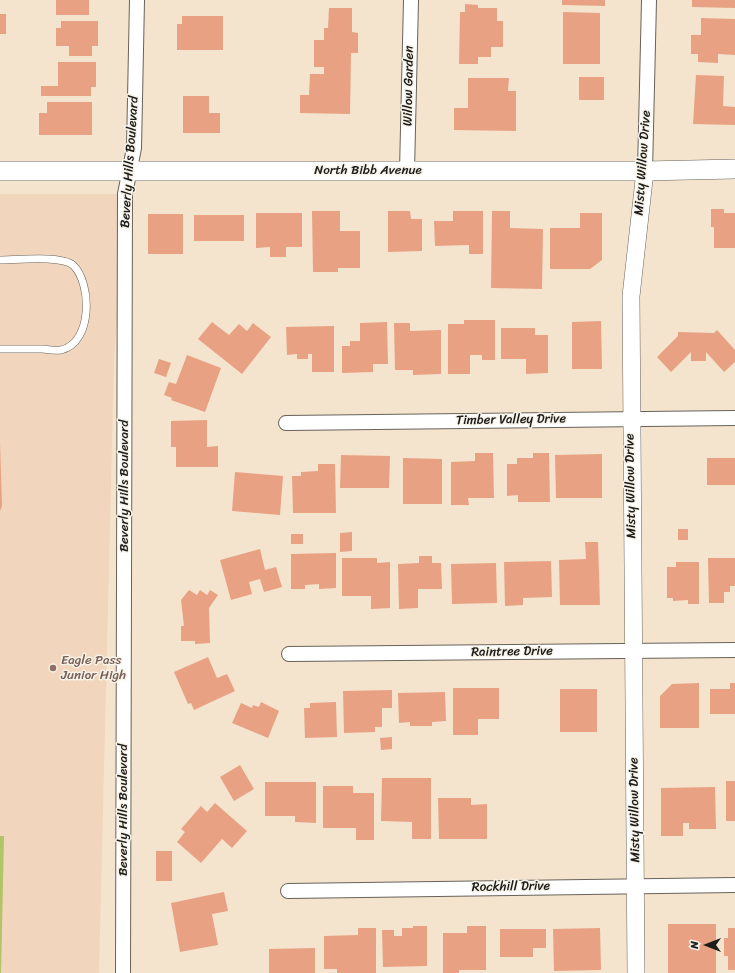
<!DOCTYPE html>
<html>
<head>
<meta charset="utf-8">
<style>
	body { margin:0 }
	#map { position:relative; width:735px; height:973px; overflow:hidden; background:#f4e4cd; font-family:Sriracha,sans-serif }
	canvas { display:block }
	.north { position:absolute; left:687px; top:925px; width:40px; height:40px; -webkit-text-stroke:3px #f7f3e8; paint-order:stroke; rotate:270deg; font-size:11px; font-weight:700; line-height:16px; text-align:center; color:#1c1c1c }
	.north::after { content:''; display:block; margin:auto; width:14px; height:18px; background:#1c1c1c; clip-path:polygon(50% 0,100% 100%,50% 72%,0 100%) }
</style>
</head>
<body>
<div id="map">
<canvas width="735" height="973"></canvas>
<div class="north">N</div>
</div>
<script>
const c = document.querySelector('canvas').getContext('2d');
c.lineJoin = 'round';
function paint(path, color) { c.fillStyle = color; c.fill(path, 'evenodd'); }
function strokePath(path, color, width, dash) { c.strokeStyle = color; c.lineWidth = width; c.lineCap = dash ? 'butt' : 'round'; c.setLineDash(dash || []); c.stroke(path); }
function write(font, color, halo, rows, align = 'center') {
  c.font = font + ' Sriracha,sans-serif'; c.lineWidth = 3; c.setLineDash([]); c.textBaseline = 'middle'; c.strokeStyle = halo; c.fillStyle = color; for (const [text, x, y, turn = 0] of rows) {
    c.save(); c.translate(x, y); c.rotate((+turn || 0) * Math.PI / 180); c.textAlign = isNaN(turn) ? turn : align; if (halo) c.strokeText(text, 0, 0); c.fillText(text, 0, 0); c.restore();
  }
}
const built = new Path2D(`
	M 0,194 L 125,194 L 114,363 L 99,973 L 0,973 Z`);
const green = new Path2D(`
	M 0,836 L 4,836 L 1,973 L 0,973 Z`);
const building = new Path2D(`
	M 56,0 L 89,0 L 89,15 L 56,15 Z
	M 562,0 L 605,0 L 605,6 L 562,5 Z
	M 692,0 L 735,0 L 735,8 L 692,7 Z
	M 465,4 L 478,5 L 478,8 L 497,8 L 497,21 L 503,21 L 503,47 L 491,47 L 491,57 L 478,57 L 478,64 L 459,64 L 460,12 L 465,12 Z
	M 329,8 L 352,8 L 352,32 L 358,33 L 358,53 L 351,53 L 350,114 L 300,113 L 300,95 L 309,95 L 310,74 L 324,74 L 324,67 L 314,67 L 314,40 L 324,40 L 324,28 L 328,28 Z
	M 563,12 L 600,13 L 600,64 L 563,64 Z
	M 0,14 L 6,14 L 6,34 L 0,34 Z
	M 182,16 L 223,16 L 223,50 L 177,50 L 177,24 L 182,24 Z
	M 701,18 L 735,19 L 735,55 L 718,54 L 718,63 L 698,62 L 698,54 L 691,54 L 691,35 L 701,35 Z
	M 61,21 L 98,21 L 98,46 L 92,46 L 92,56 L 69,56 L 69,46 L 56,46 L 56,28 L 61,28 Z
	M 58,62 L 96,62 L 96,87 L 91,87 L 91,96 L 41,96 L 41,86 L 58,86 Z
	M 696,75 L 724,76 L 723,106 L 735,107 L 735,125 L 693,124 Z
	M 579,77 L 604,77 L 604,100 L 579,100 Z
	M 468,78 L 509,78 L 508,91 L 516,91 L 516,131 L 454,130 L 454,108 L 468,108 Z
	M 183,96 L 209,96 L 209,113 L 220,113 L 220,133 L 183,133 Z
	M 47,102 L 92,102 L 92,135 L 39,135 L 39,113 L 47,113 Z
	M 711,209 L 724,209 L 724,213 L 735,213 L 735,248 L 714,248 L 714,227 L 711,227 Z
	M 312,211 L 340,211 L 340,231 L 360,231 L 360,268 L 338,268 L 338,272 L 313,272 Z
	M 388,211 L 410,211 L 411,219 L 422,219 L 422,251 L 388,252 Z
	M 453,211 L 483,211 L 483,254 L 469,254 L 469,245 L 435,246 L 434,221 L 453,221 Z
	M 492,211 L 510,211 L 510,228 L 543,229 L 542,289 L 491,288 Z
	M 256,213 L 302,213 L 302,247 L 286,247 L 286,257 L 270,257 L 270,247 L 256,248 Z
	M 580,213 L 602,213 L 602,260 L 590,269 L 550,269 L 550,228 L 580,228 Z
	M 148,214 L 183,214 L 183,254 L 148,254 Z
	M 194,215 L 244,215 L 244,241 L 194,241 Z
	M 464,320 L 495,320 L 495,360 L 482,360 L 482,355 L 470,355 L 470,374 L 448,374 L 448,324 L 464,324 Z
	M 601,321 L 602,369 L 572,369 L 572,322 Z
	M 212,322 L 229,335 L 239,324 L 247,331 L 253,323 L 271,337 L 242,374 L 198,339 Z
	M 387,322 L 388,364 L 373,364 L 373,372 L 342,373 L 342,346 L 350,346 L 350,341 L 360,341 L 360,323 Z
	M 394,323 L 410,323 L 410,331 L 441,330 L 441,374 L 413,375 L 413,370 L 395,370 Z
	M 334,326 L 334,372 L 312,372 L 312,354 L 308,354 L 308,359 L 297,359 L 297,354 L 287,355 L 286,327 Z
	M 501,328 L 535,328 L 535,335 L 548,335 L 548,373 L 526,374 L 526,359 L 501,359 Z
	M 717,330 L 735,350 L 735,362 L 724,372 L 706,352 L 706,361 L 691,361 L 691,352 L 671,372 L 657,357 L 678,336 L 678,332 L 714,333 Z
	M 187,355 L 221,368 L 205,412 L 171,400 L 172,398 L 164,395 L 169,382 L 176,384 Z
	M 159,359 L 171,363 L 166,377 L 154,373 Z
	M 207,420 L 207,447 L 218,446 L 218,467 L 176,467 L 176,447 L 171,447 L 171,421 Z
	M 0,442 L 2,506 L 0,511 Z
	M 475,453 L 493,453 L 494,498 L 468,498 L 469,505 L 451,505 L 451,462 L 475,461 Z
	M 533,453 L 549,453 L 550,502 L 518,502 L 518,495 L 507,496 L 507,464 L 517,464 L 517,458 L 533,458 Z
	M 602,454 L 602,498 L 556,498 L 555,455 Z
	M 341,455 L 390,456 L 389,488 L 340,488 Z
	M 403,458 L 442,459 L 442,504 L 403,504 Z
	M 707,458 L 735,458 L 735,485 L 707,485 Z
	M 318,464 L 335,464 L 336,513 L 293,513 L 292,476 L 301,476 L 301,472 L 318,471 Z
	M 235,472 L 283,476 L 280,515 L 232,511 Z
	M 678,529 L 688,529 L 688,540 L 678,540 Z
	M 352,532 L 352,551 L 340,552 L 340,533 Z
	M 291,534 L 303,534 L 303,544 L 291,544 Z
	M 585,542 L 598,542 L 600,605 L 560,605 L 559,560 L 586,559 Z
	M 260,549 L 265,570 L 276,567 L 282,587 L 264,592 L 260,579 L 249,582 L 252,594 L 231,600 L 220,560 Z
	M 336,553 L 336,588 L 319,589 L 319,584 L 305,585 L 305,589 L 291,589 L 291,554 Z
	M 419,556 L 432,556 L 432,563 L 441,563 L 442,589 L 418,589 L 418,608 L 399,609 L 398,564 L 419,563 Z
	M 342,558 L 377,558 L 377,563 L 390,562 L 390,608 L 371,609 L 371,596 L 342,596 Z
	M 708,558 L 735,558 L 735,586 L 730,586 L 730,592 L 724,592 L 724,603 L 709,603 Z
	M 551,561 L 552,597 L 523,598 L 523,605 L 505,606 L 504,562 Z
	M 676,562 L 699,562 L 699,604 L 688,604 L 688,600 L 673,601 L 673,598 L 667,598 L 667,567 L 676,567 Z
	M 496,563 L 497,603 L 452,604 L 451,564 Z
	M 189,590 L 197,595 L 200,590 L 207,595 L 210,590 L 218,595 L 209,608 L 210,643 L 195,644 L 195,641 L 181,641 L 181,626 L 184,626 L 181,600 Z
	M 208,657 L 217,678 L 227,674 L 235,691 L 194,710 L 191,703 L 188,704 L 174,672 Z
	M 699,683 L 699,728 L 660,728 L 660,696 L 672,684 Z
	M 730,683 L 735,683 L 735,714 L 710,714 L 710,689 L 730,689 Z
	M 453,688 L 499,688 L 499,719 L 478,719 L 478,735 L 453,735 Z
	M 560,689 L 597,689 L 597,732 L 560,732 Z
	M 392,690 L 392,708 L 382,708 L 382,727 L 375,727 L 375,732 L 344,733 L 343,691 Z
	M 445,692 L 446,721 L 432,722 L 432,726 L 410,726 L 410,722 L 399,723 L 398,693 Z
	M 261,702 L 279,711 L 268,738 L 232,723 L 241,703 L 252,708 L 253,705 L 259,707 Z
	M 336,702 L 337,737 L 305,738 L 304,708 L 310,708 L 310,703 Z
	M 392,737 L 392,749 L 381,750 L 380,738 Z
	M 240,765 L 254,789 L 234,801 L 220,777 Z
	M 382,778 L 431,778 L 431,839 L 412,839 L 412,822 L 381,821 Z
	M 726,781 L 735,781 L 735,821 L 726,821 Z
	M 265,782 L 316,782 L 316,823 L 295,822 L 295,816 L 265,816 Z
	M 323,786 L 353,786 L 353,793 L 374,793 L 374,840 L 356,840 L 356,828 L 323,828 Z
	M 715,787 L 716,829 L 689,829 L 689,823 L 683,823 L 683,836 L 661,836 L 661,788 Z
	M 438,798 L 471,798 L 471,805 L 487,804 L 487,839 L 439,839 Z
	M 215,803 L 247,831 L 232,848 L 222,839 L 201,863 L 177,842 L 185,832 L 181,829 L 201,806 L 207,812 Z
	M 156,851 L 172,851 L 172,881 L 156,881 Z
	M 224,892 L 228,911 L 212,914 L 218,945 L 180,952 L 171,903 Z
	M 668,924 L 716,924 L 716,973 L 668,973 Z
	M 413,926 L 427,926 L 427,966 L 383,967 L 382,930 L 394,930 L 394,936 L 402,936 L 402,928 L 413,928 Z
	M 467,926 L 486,926 L 486,970 L 459,970 L 459,973 L 443,973 L 443,933 L 467,933 Z
	M 358,928 L 376,928 L 376,973 L 337,973 L 337,969 L 324,969 L 324,936 L 358,935 Z
	M 600,928 L 601,970 L 554,971 L 553,929 Z
	M 728,928 L 735,928 L 735,970 L 728,970 L 728,956 L 724,956 L 724,938 L 728,938 Z
	M 500,929 L 546,929 L 546,948 L 533,948 L 533,957 L 500,957 Z
	M 315,948 L 315,973 L 269,973 L 269,949 Z`);
const service = new Path2D(`
	M 0,260 C 16,260 61,255 73,265 C 92,283 93,343 61,350 C 56,351 49,350 43,349 C 29,349 14,349 0,349`);
const minor = new Path2D(`
	M 407,171 L 411,0
	M 645,171 L 649,0
	M 286,423 L 735,418
	M 289,654 L 735,650
	M 288,891 L 735,885
	M 123,973 L 125,194 L 134,148 L 137,0`);
const tertiary = new Path2D(`
	M 636,973 L 631,296 L 645,171`);
const secondary = new Path2D(`
	M 0,171 L 645,171 L 735,169`);
const markers = [
	[53,668,4,"#8d6e63"]
];
const streetNames = [
	["Willow Garden",409,86,-89],
	["Beverly Hills Boulevard",130,162,-86],
	["Misty Willow Drive",643,163,-86],
	["North Bibb Avenue",368,171],
	["Timber Valley Drive",511,420,-1],
	["Beverly Hills Boulevard",125,486,-90],
	["Misty Willow Drive",631,486,-91],
	["Raintree Drive",512,652,-1],
	["Beverly Hills Boulevard",124,810,-90],
	["Misty Willow Drive",635,810,-91],
	["Rockhill Drive",511,887,-1]
];
const educationNames = [
	["Eagle Pass",61,661],
	["Junior High",61,676]
];
paint(built, '#f1d5bd');
paint(green, '#b1c467');
paint(building, '#e9a183');
strokePath(service, '#68625a', 8);
strokePath(minor, '#68625a', 16);
strokePath(tertiary, '#68625a', 18);
strokePath(secondary, '#68625a', 20);
strokePath(service, '#fff', 7);
strokePath(minor, '#fff', 14);
strokePath(tertiary, '#fff', 17);
strokePath(secondary, '#fff', 19);
for (const [x, y, r, color] of markers) { const dot = new Path2D(); dot.arc(x, y, r, 0, 2 * Math.PI); c.fillStyle = color; c.fill(dot); strokePath(dot, '#f7f3e8', 1.5); }
write('13px', '#1c1c1c', '#f7f3e8', streetNames);
write('13px', '#785e54', '#f7f3e8', educationNames, 'left');
</script>
</body>
</html>
